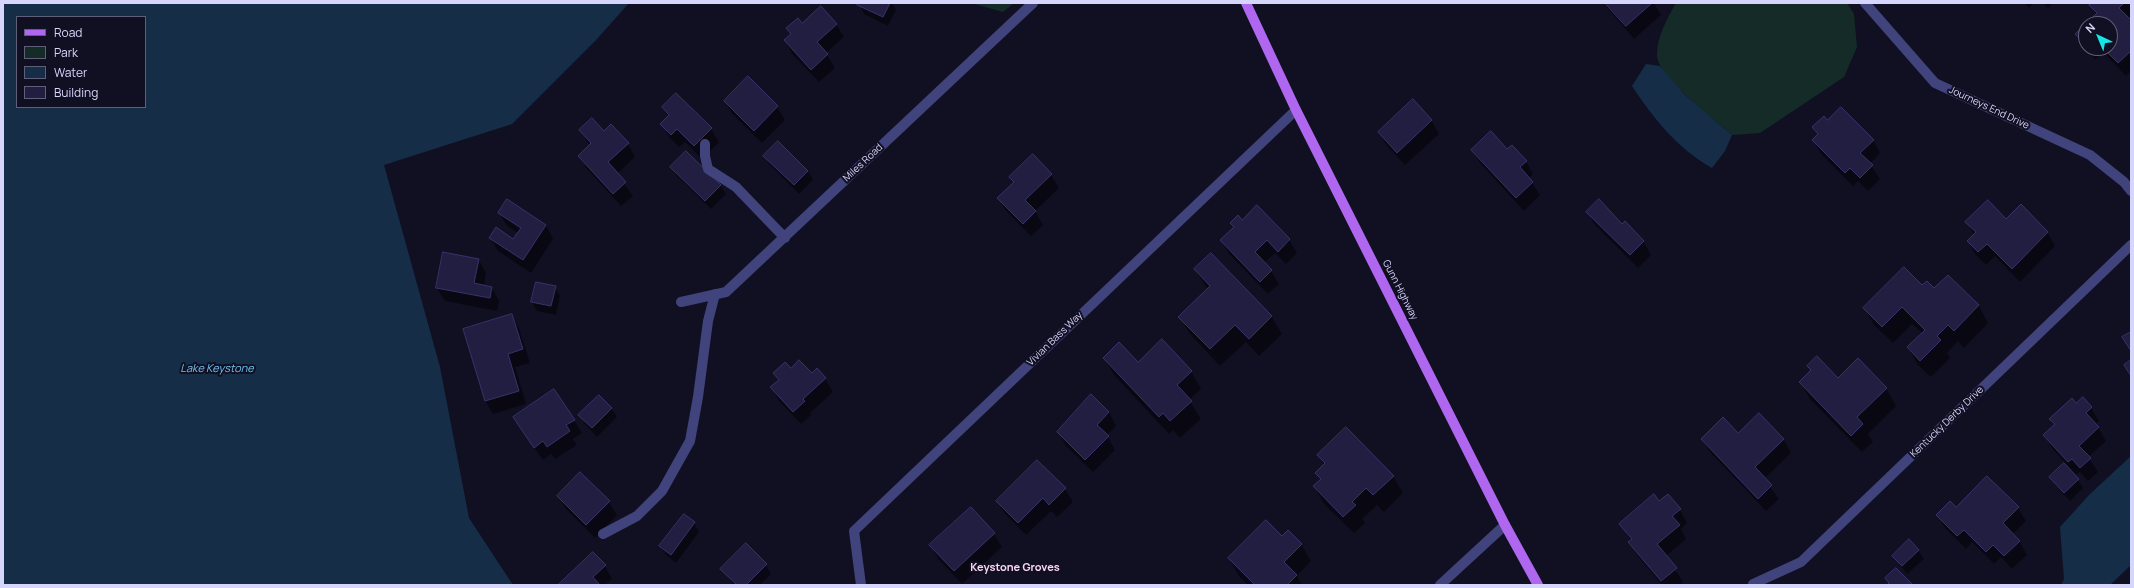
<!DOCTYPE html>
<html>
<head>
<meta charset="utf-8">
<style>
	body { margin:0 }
	#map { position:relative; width:2134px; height:588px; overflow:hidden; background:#111022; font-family:Manrope,sans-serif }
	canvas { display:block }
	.frame { position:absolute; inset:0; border:4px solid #d6d5fb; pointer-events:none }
	.legend { position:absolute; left:16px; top:16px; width:130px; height:92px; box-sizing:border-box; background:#111022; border:1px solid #605f79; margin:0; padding:5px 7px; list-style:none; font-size:12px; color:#d6d5fb }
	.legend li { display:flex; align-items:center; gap:8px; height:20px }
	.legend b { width:20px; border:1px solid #605f79 }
	.north { position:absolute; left:2078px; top:16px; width:40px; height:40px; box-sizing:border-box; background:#111022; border:1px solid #605f79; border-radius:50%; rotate:316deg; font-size:11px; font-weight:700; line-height:16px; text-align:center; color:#d6d5fb }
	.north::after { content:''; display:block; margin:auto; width:14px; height:18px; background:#17e5e5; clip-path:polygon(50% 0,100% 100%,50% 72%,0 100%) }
</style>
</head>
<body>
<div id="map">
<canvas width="2134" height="588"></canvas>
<div class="frame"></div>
<ul class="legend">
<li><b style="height:5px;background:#af67f0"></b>Road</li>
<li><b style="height:11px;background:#142b28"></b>Park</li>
<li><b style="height:11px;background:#152d47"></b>Water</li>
<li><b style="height:11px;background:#221e41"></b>Building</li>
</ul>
<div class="north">N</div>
</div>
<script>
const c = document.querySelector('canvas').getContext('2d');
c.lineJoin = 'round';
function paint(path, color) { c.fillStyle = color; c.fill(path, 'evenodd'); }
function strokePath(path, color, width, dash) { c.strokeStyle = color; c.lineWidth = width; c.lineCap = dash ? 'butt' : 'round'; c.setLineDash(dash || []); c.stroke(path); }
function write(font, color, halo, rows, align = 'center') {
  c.font = font + ' Manrope,sans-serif'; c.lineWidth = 4; c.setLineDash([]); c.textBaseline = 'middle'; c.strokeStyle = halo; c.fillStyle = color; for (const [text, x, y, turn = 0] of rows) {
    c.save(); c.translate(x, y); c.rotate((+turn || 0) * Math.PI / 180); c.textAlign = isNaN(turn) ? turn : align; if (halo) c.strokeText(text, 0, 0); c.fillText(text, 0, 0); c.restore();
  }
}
const green = new Path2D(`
	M 971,3 L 1014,3 L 1003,12 Z
	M 1676,3 L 1847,3 L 1854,14 L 1857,47 L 1844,77 L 1760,133 L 1732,135 C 1715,119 1657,77 1657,55 C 1657,36 1667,19 1676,3 Z`);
const water = new Path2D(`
	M 3,3 L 629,3 L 597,39 L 512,124 L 384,165 L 440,367 L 469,518 L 513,585 L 3,585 ZM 17,17 L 145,17 L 145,107 L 17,107 Z
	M 1646,64 L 1660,66 L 1684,94 L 1732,135 L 1725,151 L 1712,168 C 1678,149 1653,118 1632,86 Z
	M 2131,456 L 2131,565 L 2110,585 L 2061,585 L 2064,579 L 2060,527 L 2090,494 Z`);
const shadow = new Path2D(`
	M 859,3 L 892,3 L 896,10 L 888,26 L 864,14 Z
	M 1603,3 L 1654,3 L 1661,15 L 1634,39 Z
	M 2024,3 L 2034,3 L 2029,8 Z
	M 2043,3 L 2053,3 L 2048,8 Z
	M 2093,3 L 2131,3 L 2131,17 L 2129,19 L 2131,21 L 2131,71 L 2126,76 L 2103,52 L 2095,60 L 2084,48 L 2076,35 L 2086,25 L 2086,48 L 2110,48 L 2110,24 L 2087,24 L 2096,15 L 2091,6 Z
	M 802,24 L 836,24 L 844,37 L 826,53 L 835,68 L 819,82 L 792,54 L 785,40 L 791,35 L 787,29 Z
	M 725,101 L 777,107 L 785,120 L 762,143 L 732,114 Z
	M 663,107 L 711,129 L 719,142 L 702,159 L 685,142 L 679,147 L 669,137 L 662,124 L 668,117 Z
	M 1431,120 L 1439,134 L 1405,165 L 1387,146 L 1379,132 Z
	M 1827,121 L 1873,140 L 1880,153 L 1870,164 L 1880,179 L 1868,191 L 1858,181 L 1853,186 L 1821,154 L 1813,140 L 1818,136 L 1813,128 Z
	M 580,130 L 604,132 L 628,144 L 635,157 L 617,174 L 633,196 L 621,206 L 587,169 L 579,156 L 590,146 Z
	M 778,142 L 808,171 L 813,180 L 799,194 L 769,164 L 764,156 Z
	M 1472,150 L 1507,151 L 1526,161 L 1533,174 L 1529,178 L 1540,195 L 1524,211 L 1480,163 Z
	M 1033,156 L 1051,175 L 1059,188 L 1035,211 L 1043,225 L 1031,236 L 1006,211 L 998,198 L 1014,183 L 1010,177 Z
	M 671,167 L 720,185 L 726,194 L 711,209 L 677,176 Z
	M 507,200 L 546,225 L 553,239 L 531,273 L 498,251 L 490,238 L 513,240 L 518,233 L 507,226 L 499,213 Z
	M 1257,206 L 1289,240 L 1297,253 L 1286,264 L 1275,253 L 1264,263 L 1271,271 L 1279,284 L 1268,294 L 1229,254 L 1221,240 L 1234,228 L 1231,223 L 1242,221 Z
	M 2021,206 L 2048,233 L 2055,246 L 2020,282 L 1995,256 L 1986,265 L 1975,254 L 1968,241 L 1974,235 L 1967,222 L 2006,220 Z
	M 1587,212 L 1622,225 L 1625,222 L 1644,242 L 1651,255 L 1638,268 L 1595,225 Z
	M 1211,254 L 1272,317 L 1282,334 L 1259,356 L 1246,342 L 1220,366 L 1190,334 L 1180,317 L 1208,290 L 1195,270 Z
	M 479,260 L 486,273 L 484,286 L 492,288 L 499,301 L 497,311 L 445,301 L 437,288 Z
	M 1948,276 L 1979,306 L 1988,323 L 1964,348 L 1958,341 L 1947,353 L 1950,358 L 1931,377 L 1918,365 L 1908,348 L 1922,333 L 1912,324 L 1893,343 L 1874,325 L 1864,308 L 1922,287 L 1934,290 Z
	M 555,287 L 560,296 L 556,315 L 537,311 L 532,302 Z
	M 512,315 L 519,328 L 530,363 L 515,367 L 526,404 L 493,414 L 485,401 Z
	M 1104,358 L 1191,371 L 1201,389 L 1189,400 L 1201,419 L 1180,438 L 1173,430 L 1169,434 L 1114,375 Z
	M 1808,366 L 1838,379 L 1886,388 L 1896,406 L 1868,434 L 1873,442 L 1862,452 L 1810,399 L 1800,382 L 1811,371 Z
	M 791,369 L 812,374 L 817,369 L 825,379 L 833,392 L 810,413 L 811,415 L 801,424 L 779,401 L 772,388 L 778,381 L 774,374 Z
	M 1091,395 L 1109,412 L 1116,426 L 1107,435 L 1115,450 L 1093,472 L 1066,446 L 1058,432 Z
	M 2076,405 L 2091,408 L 2099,421 L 2096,424 L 2106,441 L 2088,457 L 2098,472 L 2088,481 L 2080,472 L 2076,475 L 2052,448 L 2044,435 L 2055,426 L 2051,419 Z
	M 611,408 L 617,417 L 597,437 L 585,424 L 580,415 Z
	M 1759,414 L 1784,440 L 1791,453 L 1764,479 L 1779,499 L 1766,511 L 1710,452 L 1702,439 L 1738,434 Z
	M 574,420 L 582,433 L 573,439 L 577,445 L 555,459 L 551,454 L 543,460 L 522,431 Z
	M 1318,455 L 1393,476 L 1403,493 L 1384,512 L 1377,505 L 1362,519 L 1365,523 L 1354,533 L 1324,504 L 1314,486 L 1321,481 L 1316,473 L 1324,465 Z
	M 580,474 L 609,502 L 617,515 L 595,538 L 566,509 L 558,496 Z
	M 2051,477 L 2078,480 L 2083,488 L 2070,501 L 2056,486 Z
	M 1065,489 L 1073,502 L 1057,517 L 1051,511 L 1026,535 L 1005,514 L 997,501 Z
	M 2018,508 L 2026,521 L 2012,535 L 2019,541 L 2027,555 L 2012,569 L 2001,557 L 1994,564 L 1972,542 L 1966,549 L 1945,528 L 1937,515 Z
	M 1680,510 L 1687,523 L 1681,529 L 1686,539 L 1666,556 L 1683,582 L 1680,585 L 1662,585 L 1637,555 L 1629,542 L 1631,541 L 1621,524 Z
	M 694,523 L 699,532 L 676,563 L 666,555 L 660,546 Z
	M 994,534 L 1002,547 L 962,584 L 938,559 L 931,546 Z
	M 1301,544 L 1311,561 L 1297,576 L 1302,585 L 1248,585 L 1239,576 L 1229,559 Z
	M 1918,550 L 1924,559 L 1907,574 L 1893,556 Z
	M 766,565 L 771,574 L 760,585 L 734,585 L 722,569 Z
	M 605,566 L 612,579 L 605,585 L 559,585 Z`);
const building = new Path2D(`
	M 858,3 L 890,3 L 883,17 L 857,5 Z
	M 1605,3 L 1652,3 L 1626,26 Z
	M 2092,3 L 2124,3 L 2119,8 L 2131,20 L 2131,51 L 2118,63 L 2103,48 L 2110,48 L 2110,24 L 2086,24 L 2086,46 L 2075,34 L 2097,13 L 2089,5 Z
	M 821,6 L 837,24 L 817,42 L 828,54 L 811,70 L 784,40 L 791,34 L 786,28 L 798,18 L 802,23 Z
	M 748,76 L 778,106 L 754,131 L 724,101 Z
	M 676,93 L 712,128 L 694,146 L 677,129 L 671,135 L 660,124 L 669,115 L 662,107 Z
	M 1413,99 L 1432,120 L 1397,153 L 1378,132 Z
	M 1841,107 L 1874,140 L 1860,153 L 1873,165 L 1860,178 L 1850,168 L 1845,173 L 1812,140 L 1818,134 L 1812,127 L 1824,116 L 1827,120 Z
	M 592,118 L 604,131 L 611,124 L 629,143 L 608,162 L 626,182 L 613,194 L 578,156 L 591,143 L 579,130 Z
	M 1491,131 L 1507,149 L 1512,145 L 1527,161 L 1520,167 L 1533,182 L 1516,198 L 1471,150 Z
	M 778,141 L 808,171 L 794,185 L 763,156 Z
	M 686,151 L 721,185 L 705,201 L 670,167 Z
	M 1033,154 L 1052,174 L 1025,200 L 1036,211 L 1023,224 L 997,198 L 1014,182 L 1009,177 Z
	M 507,199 L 546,225 L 523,260 L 489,238 L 496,227 L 513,239 L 521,228 L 498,213 Z
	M 1599,199 L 1622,224 L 1625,221 L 1644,241 L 1630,255 L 1586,212 Z
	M 1988,200 L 2006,219 L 2021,204 L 2048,232 L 2012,269 L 1987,244 L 1978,252 L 1967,241 L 1976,232 L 1965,222 Z
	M 1257,205 L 1290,239 L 1278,252 L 1267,240 L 1255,252 L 1272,270 L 1260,282 L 1220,240 L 1234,227 L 1230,223 L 1238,215 L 1242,220 Z
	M 443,252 L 479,259 L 474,283 L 492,287 L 490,298 L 436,288 Z
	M 1211,253 L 1272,316 L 1249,339 L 1235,325 L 1210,349 L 1178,317 L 1210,286 L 1194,269 Z
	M 1904,267 L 1922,285 L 1927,281 L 1934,288 L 1948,275 L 1979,305 L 1954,331 L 1948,325 L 1937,336 L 1941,340 L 1920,361 L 1907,347 L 1925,330 L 1902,307 L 1882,327 L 1863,308 Z
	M 536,282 L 556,286 L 551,306 L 531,302 Z
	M 512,314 L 523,349 L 508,354 L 519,391 L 485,401 L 463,329 Z
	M 2131,332 L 2131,351 L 2122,337 Z
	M 1162,339 L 1192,371 L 1177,385 L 1192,401 L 1170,421 L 1163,413 L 1159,417 L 1103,358 L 1119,342 L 1138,362 Z
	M 1817,356 L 1838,378 L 1858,358 L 1887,388 L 1857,417 L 1863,424 L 1851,436 L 1799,382 L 1811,370 L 1807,366 Z
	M 799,360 L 812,373 L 817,368 L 826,378 L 803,399 L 805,401 L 793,412 L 770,387 L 779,380 L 773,373 L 785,362 L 791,368 Z
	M 2131,360 L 2131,376 L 2124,365 Z
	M 554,389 L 575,420 L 566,425 L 570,431 L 547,447 L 543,441 L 534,448 L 513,417 Z
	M 1091,394 L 1109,412 L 1097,425 L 1109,436 L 1085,460 L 1057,432 Z
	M 599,395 L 612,408 L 592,428 L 578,415 Z
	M 2083,397 L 2092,407 L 2086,413 L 2099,427 L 2079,446 L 2091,458 L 2080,468 L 2072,459 L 2068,462 L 2043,435 L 2055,424 L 2049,419 L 2072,398 L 2076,403 Z
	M 1759,413 L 1784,439 L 1755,467 L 1772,485 L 1758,499 L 1701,439 L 1723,417 L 1738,433 Z
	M 1346,427 L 1394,476 L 1373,495 L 1366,488 L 1352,502 L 1356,505 L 1343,517 L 1313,486 L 1321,479 L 1315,473 L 1325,463 L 1317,455 Z
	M 1037,460 L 1066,488 L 1049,505 L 1043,498 L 1018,523 L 996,501 Z
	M 2064,463 L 2079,479 L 2064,493 L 2049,477 Z
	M 580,472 L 610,501 L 586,525 L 557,496 Z
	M 1987,476 L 2019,507 L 2003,523 L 2020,541 L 2004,556 L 1993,545 L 1986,552 L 1964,530 L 1957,536 L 1936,515 L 1950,501 L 1956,507 Z
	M 1654,494 L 1659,501 L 1668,494 L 1681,509 L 1672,516 L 1680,525 L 1657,544 L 1677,568 L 1661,581 L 1628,542 L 1632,539 L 1619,524 Z
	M 971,507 L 995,533 L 954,571 L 929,545 Z
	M 684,514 L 695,522 L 671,555 L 659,546 Z
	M 1266,520 L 1282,536 L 1288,530 L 1302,544 L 1284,562 L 1297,575 L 1287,585 L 1255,585 L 1228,558 Z
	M 1909,539 L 1919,550 L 1902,566 L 1892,556 Z
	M 746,543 L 767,564 L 746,585 L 737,585 L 720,569 Z
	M 593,552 L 606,565 L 593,577 L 600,585 L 558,585 Z
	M 1896,568 L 1913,585 L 1887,585 L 1889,583 L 1885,578 Z`);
const minor = new Path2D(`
	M 1865,3 L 1935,83 L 2090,155 L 2124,182 L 2131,191
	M 705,144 L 705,156 L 708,169 L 736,187 L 785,238
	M 681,302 L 726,292 L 1033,3
	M 603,534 L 637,516 L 662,491 L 690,441 L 698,397 L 708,321 L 715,294
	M 1753,584 L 1801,562 L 2131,245
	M 861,585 L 854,531 L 1296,110
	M 1440,585 L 1505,525`);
const major = new Path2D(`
	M 1246,3 L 1296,110 L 1505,525 L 1538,585`);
const streetNames = [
	["Journeys End Drive",1989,108,25],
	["Miles Road",863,163,-43],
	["Gunn Highway",1400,290,63],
	["Vivian Bass Way",1055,339,-44],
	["Kentucky Derby Drive",1947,422,-44]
];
const waterNames = [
	["Lake Keystone",217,369]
];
const neighbourhoodNames = [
	["Keystone Groves",1015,568]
];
paint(green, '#142b28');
paint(water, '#152d47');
paint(shadow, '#0007');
paint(building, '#221e41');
strokePath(building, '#38326b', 1);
strokePath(minor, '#40437c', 10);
strokePath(major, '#af67f0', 10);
write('10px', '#d6d5fb', '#111022', streetNames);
write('italic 11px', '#6dc1f1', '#111022', waterNames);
write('bold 11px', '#fbd7f2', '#111022', neighbourhoodNames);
</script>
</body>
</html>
